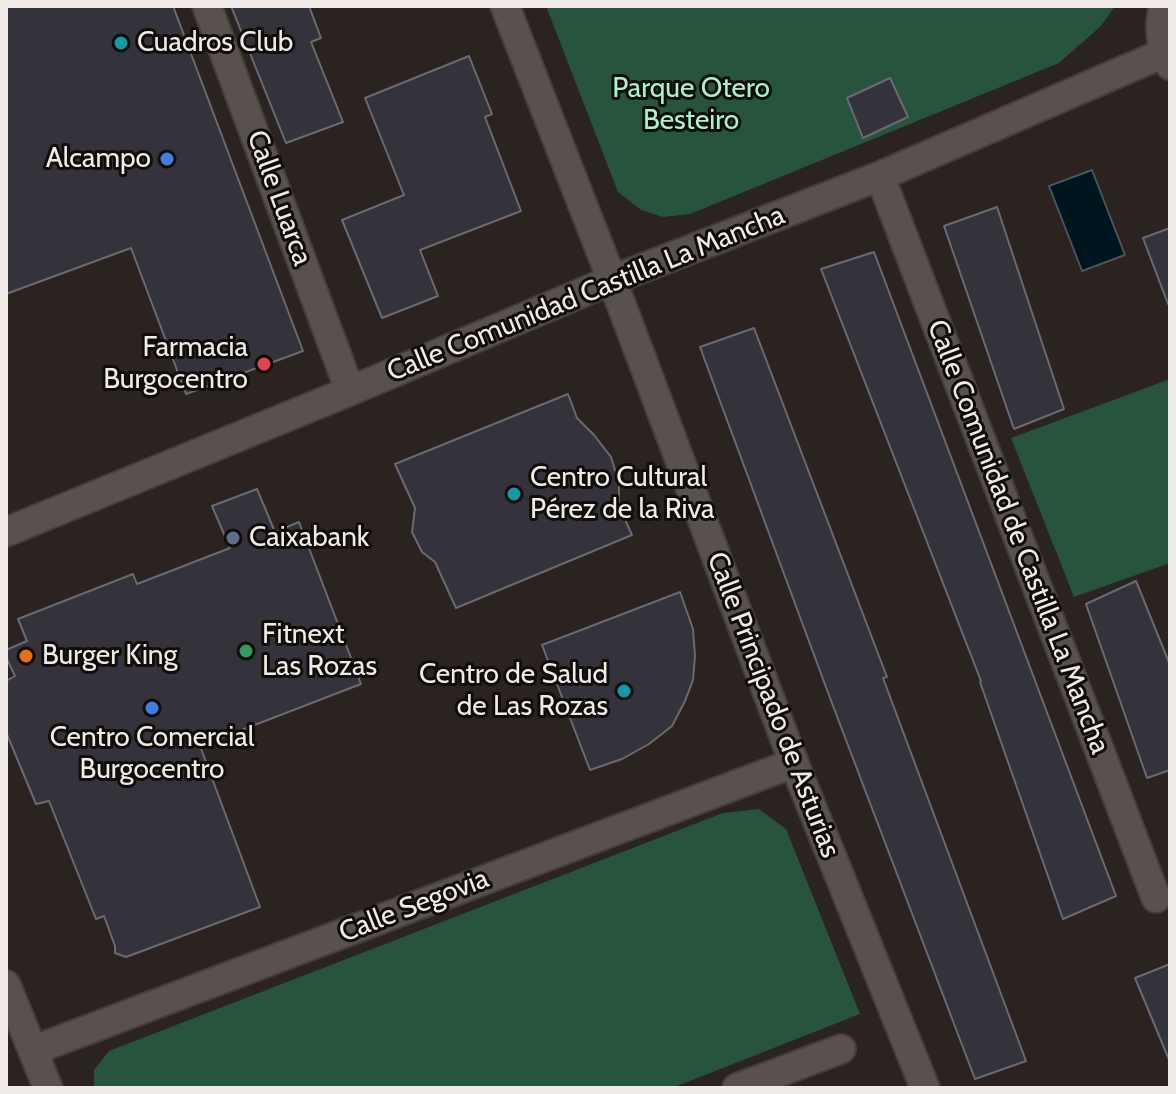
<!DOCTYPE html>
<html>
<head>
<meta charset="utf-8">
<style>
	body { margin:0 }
	#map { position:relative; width:1176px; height:1094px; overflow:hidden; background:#2a231f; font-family:Cabin,sans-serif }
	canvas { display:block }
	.frame { position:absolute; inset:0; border:8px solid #f0ebe9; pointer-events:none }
</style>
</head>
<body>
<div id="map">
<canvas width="1176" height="1094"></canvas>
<div class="frame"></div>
</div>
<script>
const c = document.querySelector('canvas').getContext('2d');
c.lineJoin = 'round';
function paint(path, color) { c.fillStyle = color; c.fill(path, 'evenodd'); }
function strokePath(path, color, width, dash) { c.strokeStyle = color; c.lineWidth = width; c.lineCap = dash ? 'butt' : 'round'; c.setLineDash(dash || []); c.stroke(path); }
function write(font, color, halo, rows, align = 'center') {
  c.font = font + ' Cabin,sans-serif'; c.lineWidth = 6; c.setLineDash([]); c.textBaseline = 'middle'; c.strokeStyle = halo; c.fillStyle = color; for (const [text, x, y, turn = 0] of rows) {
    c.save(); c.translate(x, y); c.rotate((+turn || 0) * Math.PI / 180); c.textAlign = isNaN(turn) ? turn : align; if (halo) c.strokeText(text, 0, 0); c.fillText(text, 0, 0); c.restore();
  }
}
const green = new Path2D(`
	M 546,6 L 1115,6 L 1101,26 L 1059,63 L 690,214 L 663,217 L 641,210 L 618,192 Z
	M 1170,379 L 1170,563 L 1074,597 L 1011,438 Z
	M 759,809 L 786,829 L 860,1014 L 672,1088 L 94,1088 L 94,1070 L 109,1051 L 723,813 Z`);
const water = new Path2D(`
	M 1092,170 L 1125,255 L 1082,271 L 1049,186 Z`);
const building = new Path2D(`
	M 6,6 L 173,6 L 303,351 L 186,394 L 131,248 L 6,294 Z
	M 231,6 L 309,6 L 321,38 L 311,42 L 343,122 L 286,143 Z
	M 469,56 L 492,114 L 485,117 L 521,211 L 420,250 L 438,296 L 382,318 L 342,220 L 404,195 L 365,98 Z
	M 890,78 L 908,117 L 863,138 L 847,98 Z
	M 997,207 L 1064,409 L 1014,429 L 944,226 Z
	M 1170,228 L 1170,304 L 1168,304 L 1143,238 Z
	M 874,252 L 1116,896 L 1063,919 L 980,682 L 981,681 L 821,269 Z
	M 754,328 L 887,677 L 883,678 L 1026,1061 L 975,1079 L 830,698 L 700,347 Z
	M 568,394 L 577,418 L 594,435 L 611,457 L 619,483 L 619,506 L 632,535 L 456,608 L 435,562 L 422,552 L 412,532 L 415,508 L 395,464 Z
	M 257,489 L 275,532 L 299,522 L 361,684 L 200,746 L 260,907 L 126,957 L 115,953 L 115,946 L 104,916 L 96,919 L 49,801 L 36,804 L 6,732 L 6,681 L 15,676 L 6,657 L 6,650 L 27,641 L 18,619 L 133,574 L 137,584 L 230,548 L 212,506 Z
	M 1136,581 L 1170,665 L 1170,770 L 1147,778 L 1086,604 Z
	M 680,592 L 693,629 L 695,656 L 693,680 L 685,701 L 672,726 L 649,744 L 622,759 L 590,770 L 542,645 Z
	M 1170,964 L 1170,1062 L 1135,978 Z`);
const minor = new Path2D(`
	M 207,6 L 350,391
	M 505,6 L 612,280 L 794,763 L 925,1088
	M 1164,6 C 1158,27 1160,45 1170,65
	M 880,176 L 1156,898
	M 6,532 L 350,391 L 612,280 L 880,176 L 1164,53
	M 6,985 L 48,1088
	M 34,1050 L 794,763
	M 737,1088 L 841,1049`);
const markers = [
	[121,43,8,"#0f9aa8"],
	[167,159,8,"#3f7fe0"],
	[264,364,8,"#e0444e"],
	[514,494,8,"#0f9aa8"],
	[233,538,8,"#5c6f8a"],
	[246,651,8,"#2e9e5b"],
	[26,656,8,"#e8710a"],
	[624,691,8,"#0f9aa8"],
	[152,708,8,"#3f7fe0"]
];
const poiNames = [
	["Cuadros Club",137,43],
	["Alcampo",151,159,"right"],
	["Farmacia",248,348,"right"],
	["Burgocentro",248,380,"right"],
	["Centro Cultural",530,478],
	["Pérez de la Riva",530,510],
	["Caixabank",249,538],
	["Fitnext",262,635],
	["Las Rozas",262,667],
	["Burger King",42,656],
	["Centro de Salud",608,675,"right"],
	["de Las Rozas",608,707,"right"],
	["Centro Comercial",152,738,"center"],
	["Burgocentro",152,770,"center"]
];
const parkNames = [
	["Parque Otero",691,89],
	["Besteiro",691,121]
];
const streetNames = [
	["Calle Luarca",279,198,70],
	["Calle Comunidad Castilla La Mancha",586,294,-22],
	["Calle Comunidad de Castilla La Mancha",1018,537,69],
	["Calle Principado de Asturias",773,705,69],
	["Calle Segovia",414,906,-21]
];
paint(green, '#27543c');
paint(water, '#00161f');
strokePath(water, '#48565c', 2);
paint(building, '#34323a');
strokePath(building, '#6b6971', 2);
strokePath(minor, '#443d3a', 32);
strokePath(minor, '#59514d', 28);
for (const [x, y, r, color] of markers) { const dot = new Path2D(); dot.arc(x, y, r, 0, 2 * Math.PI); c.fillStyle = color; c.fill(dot); strokePath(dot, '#100d0b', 3); }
write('28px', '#f0ebe9', '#100d0b', poiNames, 'left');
write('28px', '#a8f3c8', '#100d0b', parkNames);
write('28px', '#f0ebe9', '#100d0b', streetNames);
</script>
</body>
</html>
